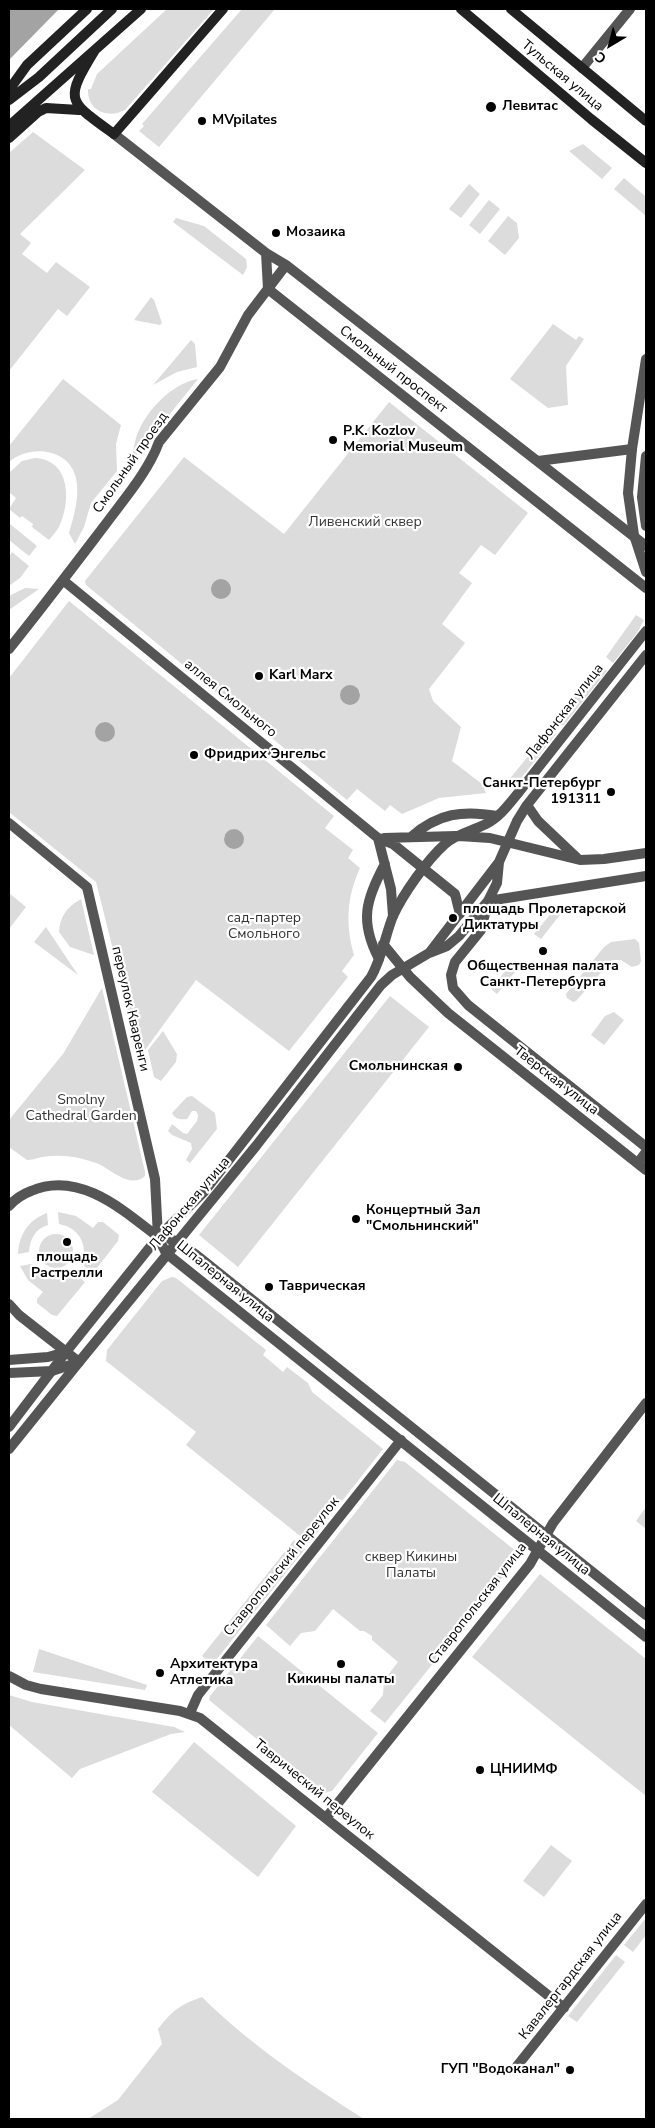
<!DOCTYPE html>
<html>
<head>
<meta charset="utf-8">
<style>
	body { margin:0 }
	#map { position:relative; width:655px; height:2128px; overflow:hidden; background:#fff; font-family:"Nunito Sans",sans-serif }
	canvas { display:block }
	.frame { position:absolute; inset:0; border:10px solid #000; pointer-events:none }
	.north { position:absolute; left:585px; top:20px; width:50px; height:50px; -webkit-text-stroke:4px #fff; paint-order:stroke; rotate:217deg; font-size:14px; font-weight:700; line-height:20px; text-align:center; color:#000 }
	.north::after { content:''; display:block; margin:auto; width:18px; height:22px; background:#000; clip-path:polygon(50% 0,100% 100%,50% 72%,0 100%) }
</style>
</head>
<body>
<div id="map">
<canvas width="655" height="2128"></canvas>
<div class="frame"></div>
<div class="north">С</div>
</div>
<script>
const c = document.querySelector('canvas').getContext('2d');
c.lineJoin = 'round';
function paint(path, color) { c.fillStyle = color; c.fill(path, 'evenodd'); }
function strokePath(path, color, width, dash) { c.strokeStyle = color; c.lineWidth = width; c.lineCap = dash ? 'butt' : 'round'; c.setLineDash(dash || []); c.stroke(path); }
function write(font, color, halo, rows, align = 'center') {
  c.font = font + ' "Nunito Sans",sans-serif'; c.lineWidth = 4.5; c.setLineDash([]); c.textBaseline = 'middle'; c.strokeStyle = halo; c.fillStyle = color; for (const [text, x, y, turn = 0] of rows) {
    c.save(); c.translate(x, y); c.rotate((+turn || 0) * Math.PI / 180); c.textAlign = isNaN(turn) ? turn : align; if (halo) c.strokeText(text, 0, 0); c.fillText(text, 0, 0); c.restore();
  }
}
const green = new Path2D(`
	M 167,9 L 214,9 L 125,110 C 108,119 87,111 88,89 L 91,89 L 97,74 Z
	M 242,9 L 275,9 L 159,147 L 139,131 L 144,126 L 142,124 Z
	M 33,132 L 85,170 L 20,234 L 31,243 L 22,254 L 47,273 L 56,262 L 90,287 L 67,316 L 58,309 L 9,371 L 9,153 Z
	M 583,144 L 612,168 L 602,179 L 569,151 Z
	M 624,178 L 646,197 L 646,216 L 614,189 Z
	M 469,184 L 480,194 L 461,218 L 449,209 Z
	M 489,200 L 500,209 L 480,234 L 469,225 Z
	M 508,216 L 517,223 L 519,238 L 505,255 L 488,241 Z
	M 176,218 L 204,226 L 246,259 L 247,267 L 243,275 L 173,222 Z
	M 151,297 L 154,300 L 162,323 L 160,325 L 134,320 Z
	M 553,324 L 576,340 L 579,336 L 584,339 L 566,366 L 568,405 L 548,408 L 510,379 Z
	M 191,340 L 195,344 L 197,367 L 177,372 L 153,385 Z
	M 63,379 L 121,425 L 116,444 L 117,471 L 91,503 L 84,527 L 75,544 L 69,533 C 74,516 80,496 76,478 C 69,448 30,444 9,462 L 9,446 Z
	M 198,379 L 132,461 C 133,455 133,448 135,442 C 141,415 171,383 198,379 Z
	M 389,402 L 528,513 L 495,555 L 481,545 L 459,573 L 472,583 L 442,624 L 465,643 L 429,689 L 433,701 L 461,727 L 452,761 L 482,784 L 486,793 L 439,798 L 402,814 L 390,805 L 385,811 L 357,789 L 347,800 L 86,585 L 85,581 L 184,457 L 284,534 ZM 360,691 L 359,700 L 349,704 C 344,703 340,698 341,692 Z
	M 35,458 C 71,460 71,502 59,527 C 56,532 52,536 49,540 L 32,527 L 33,524 L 22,516 L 20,518 L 9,509 L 16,498 L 9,492 L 9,473 L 22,461 Z
	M 10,524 L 37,546 L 29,556 L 9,540 Z
	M 12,552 L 29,566 L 20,578 L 9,586 L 9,554 L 10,555 Z
	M 25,588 L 39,589 L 9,610 L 9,596 Z
	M 69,601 L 334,816 L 325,828 L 353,850 L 348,858 L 360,868 C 347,897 345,923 354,955 L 342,971 L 348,977 L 289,1051 L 196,980 L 140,1057 L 96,882 L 9,812 L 9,678 ZM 103,722 L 111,724 L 115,731 L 113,737 L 106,742 L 101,741 L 96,729 ZM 232,829 L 240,831 L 243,835 L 243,841 L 230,848 L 226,844 L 224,836 Z
	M 636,615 L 644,620 L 637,633 L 613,663 L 606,657 Z
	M 600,665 L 607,671 L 563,726 L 556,720 Z
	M 550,729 L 556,734 L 515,786 L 508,781 Z
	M 9,893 L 26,907 L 9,929 Z
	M 81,899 L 94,955 L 70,947 L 59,932 C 60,916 67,907 81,899 Z
	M 562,909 L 563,911 L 541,939 L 534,934 L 553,911 Z
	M 46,927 L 78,975 L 34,942 Z
	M 635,939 L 639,943 L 641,961 L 639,965 L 632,967 L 621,960 L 612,960 L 576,1001 L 573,1002 L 567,998 L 566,994 L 604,947 L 611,942 Z
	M 513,961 L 520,966 L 497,994 L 491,989 Z
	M 102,988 L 145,1172 L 145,1176 C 130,1190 110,1168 96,1163 C 78,1156 60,1154 42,1157 C 37,1158 32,1160 27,1160 L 9,1147 L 9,1120 L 63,1054 Z
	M 390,996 L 429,1027 L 238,1267 L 199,1235 Z
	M 614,1012 L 624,1020 L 604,1045 L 591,1035 L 605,1016 Z
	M 163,1031 L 177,1054 L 176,1062 L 161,1081 L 154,1077 L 148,1050 Z
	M 192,1096 L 215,1113 L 217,1129 L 190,1163 L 186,1160 L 192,1149 L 191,1143 L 172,1135 L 168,1131 L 172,1124 L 183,1133 L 187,1134 L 197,1121 L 198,1115 L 196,1111 L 192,1111 L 187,1119 C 180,1120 175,1119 172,1113 L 187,1097 Z
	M 58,1212 L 76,1216 L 93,1228 L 98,1222 L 103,1222 L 119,1235 L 118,1241 L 93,1273 L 82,1264 C 88,1245 80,1228 59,1224 Z
	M 47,1213 L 48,1225 C 35,1229 30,1239 29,1252 L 18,1254 C 19,1235 28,1220 47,1213 Z
	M39 1251a17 17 0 1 1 34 0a17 17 0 1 1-34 0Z
	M 31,1264 C 42,1279 58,1285 74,1273 L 85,1282 L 57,1316 L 52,1315 L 37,1303 L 37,1299 L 43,1292 L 28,1280 L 20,1266 Z
	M 172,1277 L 176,1278 L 266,1350 L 263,1355 L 283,1372 L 287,1367 L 308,1383 L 312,1392 L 383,1449 L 309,1543 L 186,1445 L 196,1432 L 106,1361 L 107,1350 L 162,1281 Z
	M 397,1460 L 405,1462 L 517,1552 L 518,1558 L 385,1723 L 370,1711 L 383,1695 L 384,1680 L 398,1662 L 372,1640 L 372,1636 L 364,1631 L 360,1631 L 333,1609 L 315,1631 L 301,1633 L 290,1646 L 266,1625 Z
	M 646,1507 L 646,1529 L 636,1521 Z
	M 294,1540 L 305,1549 L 212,1665 L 202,1656 Z
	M 540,1574 L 646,1659 L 646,1796 L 472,1657 Z
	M 258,1636 L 378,1733 L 332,1791 L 323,1793 L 209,1700 L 210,1696 Z
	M 39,1649 L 147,1685 L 145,1690 L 33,1672 Z
	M 9,1695 L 32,1702 L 174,1727 L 185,1732 L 171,1734 L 80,1769 L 72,1778 L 9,1725 Z
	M 194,1742 L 296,1826 L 258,1877 L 152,1792 Z
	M 551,1845 L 572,1861 L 544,1897 L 523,1881 Z
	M 646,1918 L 646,1935 L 633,1952 L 624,1945 Z
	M 616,1955 L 625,1962 L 577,2022 L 568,2016 Z
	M 202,1997 C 250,2045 308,2083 364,2119 L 88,2119 L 118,2100 L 162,2044 L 158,2029 C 173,2010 179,2005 202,1997 Z`);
const water = new Path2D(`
	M 9,9 L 59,9 L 9,60 Z
	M211 589a10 10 0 1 1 20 0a10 10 0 1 1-20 0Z
	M340 695a10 10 0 1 1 20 0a10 10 0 1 1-20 0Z
	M95 732a10 10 0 1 1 20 0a10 10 0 1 1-20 0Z
	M224 839a10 10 0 1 1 20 0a10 10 0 1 1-20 0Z`);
const minor = new Path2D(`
	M 582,68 L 630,9
	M 114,134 L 266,253 L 286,265 L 646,546
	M 266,253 L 268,289 L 646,588
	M 538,461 L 632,449
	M 64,581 L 378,838 L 393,844 L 455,894 L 460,914
	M 9,649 C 42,608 73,567 105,525 C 124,499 148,472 159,442 L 220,367 L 248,315 L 286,265
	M 9,823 L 87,887 L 155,1179 L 158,1237
	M 411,837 C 438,813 463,810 497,816
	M 378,838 L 391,889 L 393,916
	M 384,838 L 456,836
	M 379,959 C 359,921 366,899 385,864
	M 638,1163 L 646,1152
	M 9,1206 C 15,1199 23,1194 31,1191 C 79,1170 123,1210 158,1237
	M 9,1304 L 19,1315 L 79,1362 L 9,1449
	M 9,1427 L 66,1352
	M 9,1676 L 26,1685 L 41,1689 L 180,1711 L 200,1718 L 564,2008
	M 190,1713 L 198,1695 L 401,1440
	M 326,1818 L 530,1564 L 553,1523 L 646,1403
	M 517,2066 L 646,1904`);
const tertiary = new Path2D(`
	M 646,359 L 632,449 L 628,493 L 634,535 L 646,572
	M 646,456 L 642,497 L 646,526
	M 527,805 L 538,821 L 577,858
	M 459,836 L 490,838 L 580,860 L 604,859 L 646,853
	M 488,901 L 646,876
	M 487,906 L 481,930 L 455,962 L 451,975 L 453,988 L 468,1005 L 646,1147
	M 383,944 L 410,977 L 448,1013 L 646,1170
	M 430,952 L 499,862 L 517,821 L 527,805 L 646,655
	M 158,1237 L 166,1253 L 646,1637
	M 171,1240 L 177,1241 L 195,1254 L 646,1615
	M 9,1360 L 48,1357 L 66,1352 L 158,1237 L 204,1192 L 371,977 C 382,958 385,936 393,916 C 403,894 427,860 445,844 C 456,834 472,831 486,824 C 500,817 509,804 519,792 L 646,631
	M 9,1373 L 52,1371 L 79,1362 L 256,1146 L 381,985 L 392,975 L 429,953 L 447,946 L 459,936 L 488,901 L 497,883 L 499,862`);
const secondary = new Path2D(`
	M 461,9 L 591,119 L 646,163
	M 511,9 L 646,121
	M 95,50 C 64,101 67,100 114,134 L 223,9
	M 9,90 L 27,65 L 87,9
	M 9,100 L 39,77 L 112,9
	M 9,126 L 141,9
	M 9,138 L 38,112 L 46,108 L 79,110`);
const markers = [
	[491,107,6,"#000"],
	[202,121,5,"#000"],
	[276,233,5,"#000"],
	[333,440,5,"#000"],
	[259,676,5,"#000"],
	[194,755,5,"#000"],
	[611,792,5,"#000"],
	[453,918,5,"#000"],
	[543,951,5,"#000"],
	[458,1067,5,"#000"],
	[356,1219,5,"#000"],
	[67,1242,5,"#000"],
	[269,1287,5,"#000"],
	[341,1664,5,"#000"],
	[160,1673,5,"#000"],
	[480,1770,5,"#000"],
	[570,2070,5,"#000"]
];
const streetNames = [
	["Тульская улица",562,76,40],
	["Смольный проспект",393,370,38],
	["Смольный проезд",131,463,-55],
	["аллея Смольного",230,699,39],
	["Лафонская улица",565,712,-52],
	["переулок Кваренги",130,1009,77],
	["Тверская улица",556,1081,38],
	["Лафонская улица",190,1204,-50],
	["Шпалерная улица",225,1282,39],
	["Шпалерная улица",541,1535,39],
	["Ставропольский переулок",282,1567,-51],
	["Ставропольская улица",478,1604,-52],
	["Таврический переулок",314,1790,39],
	["Кавалергардская улица",571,1976,-52]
];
const poiNames = [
	["Левитас",502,107],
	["MVpilates",212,121],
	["Мозаика",286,233],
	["P.K. Kozlov",343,432],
	["Memorial Museum",343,448],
	["Karl Marx",269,676],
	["Фридрих Энгельс",204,755],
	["Санкт-Петербург",601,784,"right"],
	["191311",601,800,"right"],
	["площадь Пролетарской",463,910],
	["Диктатуры",463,926],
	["Общественная палата",543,967,"center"],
	["Санкт-Петербурга",543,983,"center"],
	["Смольнинская",448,1067,"right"],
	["Концертный Зал",366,1211],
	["\"Смольнинский\"",366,1227],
	["площадь",67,1258,"center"],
	["Растрелли",67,1274,"center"],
	["Таврическая",279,1287],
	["Архитектура",170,1665],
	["Атлетика",170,1681],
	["Кикины палаты",341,1680,"center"],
	["ЦНИИМФ",490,1770],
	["ГУП \"Водоканал\"",560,2070,"right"]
];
const parkNames = [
	["Ливенский сквер",365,523],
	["сад-партер",264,919],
	["Смольного",264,935],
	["Smolny",81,1101],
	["Cathedral Garden",81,1117],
	["сквер Кикины",411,1558],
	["Палаты",411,1574]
];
paint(green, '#dcdcdc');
paint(water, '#a3a3a3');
strokePath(minor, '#555', 10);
strokePath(tertiary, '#555', 10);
strokePath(secondary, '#222', 10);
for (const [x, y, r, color] of markers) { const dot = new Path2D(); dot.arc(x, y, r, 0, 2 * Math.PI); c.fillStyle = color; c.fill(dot); strokePath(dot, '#fff', 2); }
write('14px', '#000', '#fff', streetNames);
write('bold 14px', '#000', '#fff', poiNames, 'left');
write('14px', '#333', '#fff', parkNames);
</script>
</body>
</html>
